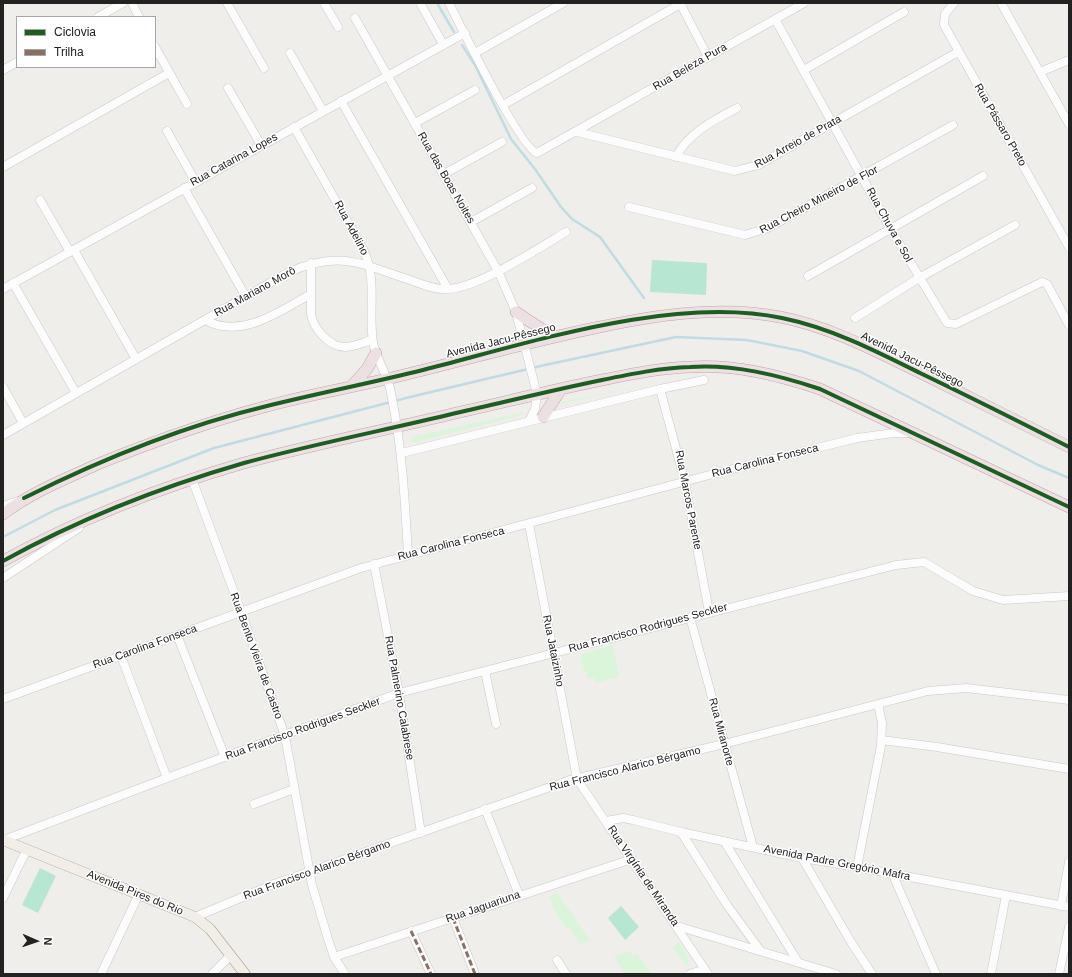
<!DOCTYPE html>
<html>
<head>
<meta charset="utf-8">
<style>
	body { margin:0 }
	#map { position:relative; width:1072px; height:977px; overflow:hidden; background:#f0eeeb; font-family:Helvetica,sans-serif }
	canvas { display:block }
	.frame { position:absolute; inset:0; border:4px solid #222; pointer-events:none }
	.legend { position:absolute; left:16px; top:16px; width:140px; height:52px; box-sizing:border-box; background:#fff; border:1px solid #a7a7a7; margin:0; padding:5px 7px; list-style:none; font-size:12px; color:#222 }
	.legend li { display:flex; align-items:center; gap:8px; height:20px }
	.legend b { width:20px; border:1px solid #a7a7a7 }
	.north { position:absolute; left:16px; top:921px; width:40px; height:40px; -webkit-text-stroke:3px #fff; paint-order:stroke; rotate:92deg; font-size:11px; font-weight:700; line-height:16px; text-align:center; color:#222 }
	.north::after { content:''; display:block; margin:auto; width:14px; height:18px; background:#222; clip-path:polygon(50% 0,100% 100%,50% 72%,0 100%) }
</style>
</head>
<body>
<div id="map">
<canvas width="1072" height="977"></canvas>
<div class="frame"></div>
<ul class="legend">
<li><b style="height:5px;background:#1b5e20"></b>Ciclovia</li>
<li><b style="height:5px;background:#8d6e63"></b>Trilha</li>
</ul>
<div class="north">N</div>
</div>
<script>
const c = document.querySelector('canvas').getContext('2d');
c.lineJoin = 'round';
function paint(path, color) { c.fillStyle = color; c.fill(path, 'evenodd'); }
function strokePath(path, color, width, dash) { c.strokeStyle = color; c.lineWidth = width; c.lineCap = dash ? 'butt' : 'round'; c.setLineDash(dash || []); c.stroke(path); }
function write(font, color, halo, rows, align = 'center') {
  c.font = font + ' Helvetica,sans-serif'; c.lineWidth = 3; c.setLineDash([]); c.textBaseline = 'middle'; c.strokeStyle = halo; c.fillStyle = color; for (const [text, x, y, turn = 0] of rows) {
    c.save(); c.translate(x, y); c.rotate((+turn || 0) * Math.PI / 180); c.textAlign = isNaN(turn) ? turn : align; if (halo) c.strokeText(text, 0, 0); c.fillText(text, 0, 0); c.restore();
  }
}
const park = new Path2D(`
	M 648,384 L 560,404 L 562,402 Z
	M 524,412 L 522,415 L 412,443 L 412,437 Z
	M 613,645 L 619,677 L 595,683 L 594,677 L 587,678 L 586,671 L 584,671 L 580,654 Z
	M 557,892 L 590,940 L 580,944 L 569,928 L 567,929 L 551,905 L 553,903 L 549,897 Z
	M 679,942 L 687,955 L 689,964 L 686,965 L 672,947 Z
	M 629,951 L 633,955 L 637,954 L 652,974 L 625,974 L 614,956 Z`);
const pitch = new Path2D(`
	M 652,260 L 707,263 L 706,295 L 650,292 Z
	M 40,868 L 56,876 L 38,913 L 22,905 Z
	M 621,906 L 639,927 L 625,940 L 608,918 Z`);
const stream = new Path2D(`
	M 437,3 L 454,32
	M 462,45 L 475,65 L 511,139 L 535,169 L 561,207 L 572,219 L 600,237 L 644,298
	M 3,537 L 55,510 L 214,448 L 410,397 L 545,365 L 676,337 L 747,340 L 802,351 L 859,371 L 1038,465 L 1069,478`);
const minor = new Path2D(`
	M 132,3 L 139,17
	M 227,3 L 264,68
	M 324,3 L 338,27
	M 420,3 L 443,44
	M 449,3 C 460,25 521,149 537,153 L 804,3
	M 680,3 L 708,57
	M 954,3 L 945,14 L 944,25 L 1069,247
	M 1001,3 L 1069,124
	M 98,17 L 123,3
	M 355,18 L 498,271 L 516,312 L 537,394 L 535,409 L 529,421
	M 775,19 L 890,228 L 947,323 L 956,324 L 1042,282 L 1047,284 L 1069,325
	M 155,47 L 187,104
	M 290,53 L 323,111
	M 475,53 L 563,3
	M 3,70 L 17,62
	M 804,70 L 904,12
	M 1040,72 L 1069,60
	M 228,88 L 261,145
	M 341,101 L 448,289
	M 503,105 L 682,3
	M 415,123 L 475,90
	M 294,127 L 363,249 C 378,280 368,309 373,342 C 376,360 388,374 391,393 C 402,447 405,500 408,555
	M 167,131 L 195,181
	M 577,132 L 735,171 L 758,165 L 958,52
	M 676,157 C 688,133 714,120 737,108
	M 3,167 L 169,73
	M 444,174 L 502,142
	M 184,188 L 246,297
	M 40,200 L 70,252
	M 629,207 L 745,235 L 768,228 L 953,125
	M 471,222 L 532,188
	M 74,250 L 136,359
	M 311,263 L 311,314 C 313,328 329,347 345,347 C 354,347 364,342 372,340
	M 808,276 L 983,176
	M 13,283 L 76,393
	M 3,289 L 465,33
	M 855,318 L 919,278 L 1015,225
	M 205,320 C 241,340 280,311 311,294
	M 3,387 L 23,423
	M 660,389 L 685,482 L 709,612
	M 3,435 L 289,272 C 343,249 362,265 413,281 C 424,285 436,290 448,289 C 478,288 539,248 566,232
	M 402,453 L 660,389 L 704,380
	M 192,479 L 241,611 L 285,736 L 312,885 L 328,939 L 334,957 L 345,974
	M 3,506 L 18,501
	M 529,524 L 577,779 L 708,974
	M 374,564 L 399,693 L 421,833
	M 3,578 L 79,528
	M 690,617 L 753,847
	M 177,635 L 225,757
	M 121,656 L 167,778
	M 485,671 L 496,724
	M 3,699 L 361,568 L 713,474 L 857,438 L 894,433 L 909,433
	M 881,740 L 937,747 L 1069,769
	M 254,804 L 294,789
	M 485,809 L 519,895
	M 606,821 L 623,818 L 633,820 L 681,832 L 802,858 L 857,867 L 1069,907
	M 681,832 L 727,905 L 760,950
	M 4,840 L 167,778 L 399,693 L 896,565 L 924,562 L 973,591 L 1003,600 L 1069,596
	M 724,841 L 798,962
	M 802,858 L 851,942 L 872,974
	M 857,867 L 881,746 L 882,723 L 878,704
	M 892,873 L 936,974
	M 3,898 L 27,849
	M 1061,906 L 1069,862
	M 195,917 L 274,884 L 570,780 L 724,744 L 928,691 L 966,688 L 1069,700
	M 453,918 L 475,974
	M 677,926 L 836,974
	M 411,931 L 431,974
	M 334,957 L 632,859
	M 557,960 L 566,974
	M 101,974 L 139,894
	M 212,974 L 231,955
	M 690,974 L 705,969
	M 991,974 L 1006,895
	M 1059,974 L 1069,927`);
const major = new Path2D(`
	M 3,840 L 195,917 L 210,929 L 245,974`);
const highway = new Path2D(`
	M 516,312 L 543,330 L 555,336
	M 351,387 L 367,369 L 376,353
	M 543,417 L 561,389
	M 3,514 C 32,492 65,479 98,464 C 152,442 208,422 264,407 C 306,395 349,388 391,378 C 459,362 526,342 595,328 C 656,315 718,305 780,317 C 828,326 873,350 917,371 C 968,396 1018,422 1069,447
	M 3,561 C 79,519 161,487 244,463 C 314,444 386,430 456,413 C 505,402 553,390 602,380 C 631,374 660,368 690,367 C 734,364 778,375 820,389 L 1069,507`);
const quiet = new Path2D(`
	M 453,918 L 475,974
	M 411,931 L 431,974`);
const cycleway = new Path2D(`
	M 24,498 C 100,460 183,426 267,406 C 319,393 371,383 423,370 C 530,343 673,295 782,318 C 831,328 876,351 920,373 C 970,397 1020,422 1069,447
	M 3,561 C 79,519 161,487 244,463 C 314,444 386,430 456,413 C 505,402 553,390 602,380 C 631,374 660,368 690,367 C 734,364 778,375 820,389 L 1069,507`);
const streetNames = [
	["Rua Beleza Pura",690,67,-30],
	["Rua Pássaro Preto",1000,125,60],
	["Rua Arreio de Prata",798,142,-29],
	["Rua Catarina Lopes",234,160,-29],
	["Rua das Boas Noites",446,178,60],
	["Rua Cheiro Mineiro de Flor",819,200,-28],
	["Rua Chuva e Sol",889,225,61],
	["Rua Adelino",351,228,62],
	["Rua Mariano Morô",255,292,-29],
	["Avenida Jacu-Pêssego",501,341,-14],
	["Avenida Jacu-Pêssego",912,360,26],
	["Rua Carolina Fonseca",765,461,-14],
	["Rua Marcos Parente",688,500,79],
	["Rua Carolina Fonseca",451,544,-14],
	["Rua Francisco Rodrigues Seckler",648,628,-15],
	["Rua Carolina Fonseca",145,647,-20],
	["Rua Jataizinho",553,651,79],
	["Rua Bento Vieira de Castro",256,656,70],
	["Rua Palmerino Calabrese",399,698,80],
	["Rua Francisco Rodrigues Seckler",303,729,-20],
	["Rua Miranorte",721,732,75],
	["Rua Francisco Alarico Bérgamo",625,769,-14],
	["Avenida Padre Gregório Mafra",837,863,11],
	["Rua Francisco Alarico Bérgamo",317,870,-20],
	["Rua Virgínia de Miranda",643,876,56],
	["Avenida Pires do Rio",135,893,22],
	["Rua Jaguariuna",483,907,-19]
];
paint(park, '#daf5da');
paint(pitch, '#b7e6d2');
strokePath(stream, '#bfdbe3', 2.5);
strokePath(minor, '#c9c8c7', 9);
strokePath(major, '#a79c86', 11);
strokePath(highway, '#c5a2ac', 12);
strokePath(minor, '#fdfcfc', 8);
strokePath(major, '#f3ede7', 10);
strokePath(highway, '#ece0e2', 11);
strokePath(quiet, '#8d6e63', 3, [6, 3]);
strokePath(cycleway, '#1b5e20', 4);
write('11px', '#222', '#fff', streetNames);
</script>
</body>
</html>
